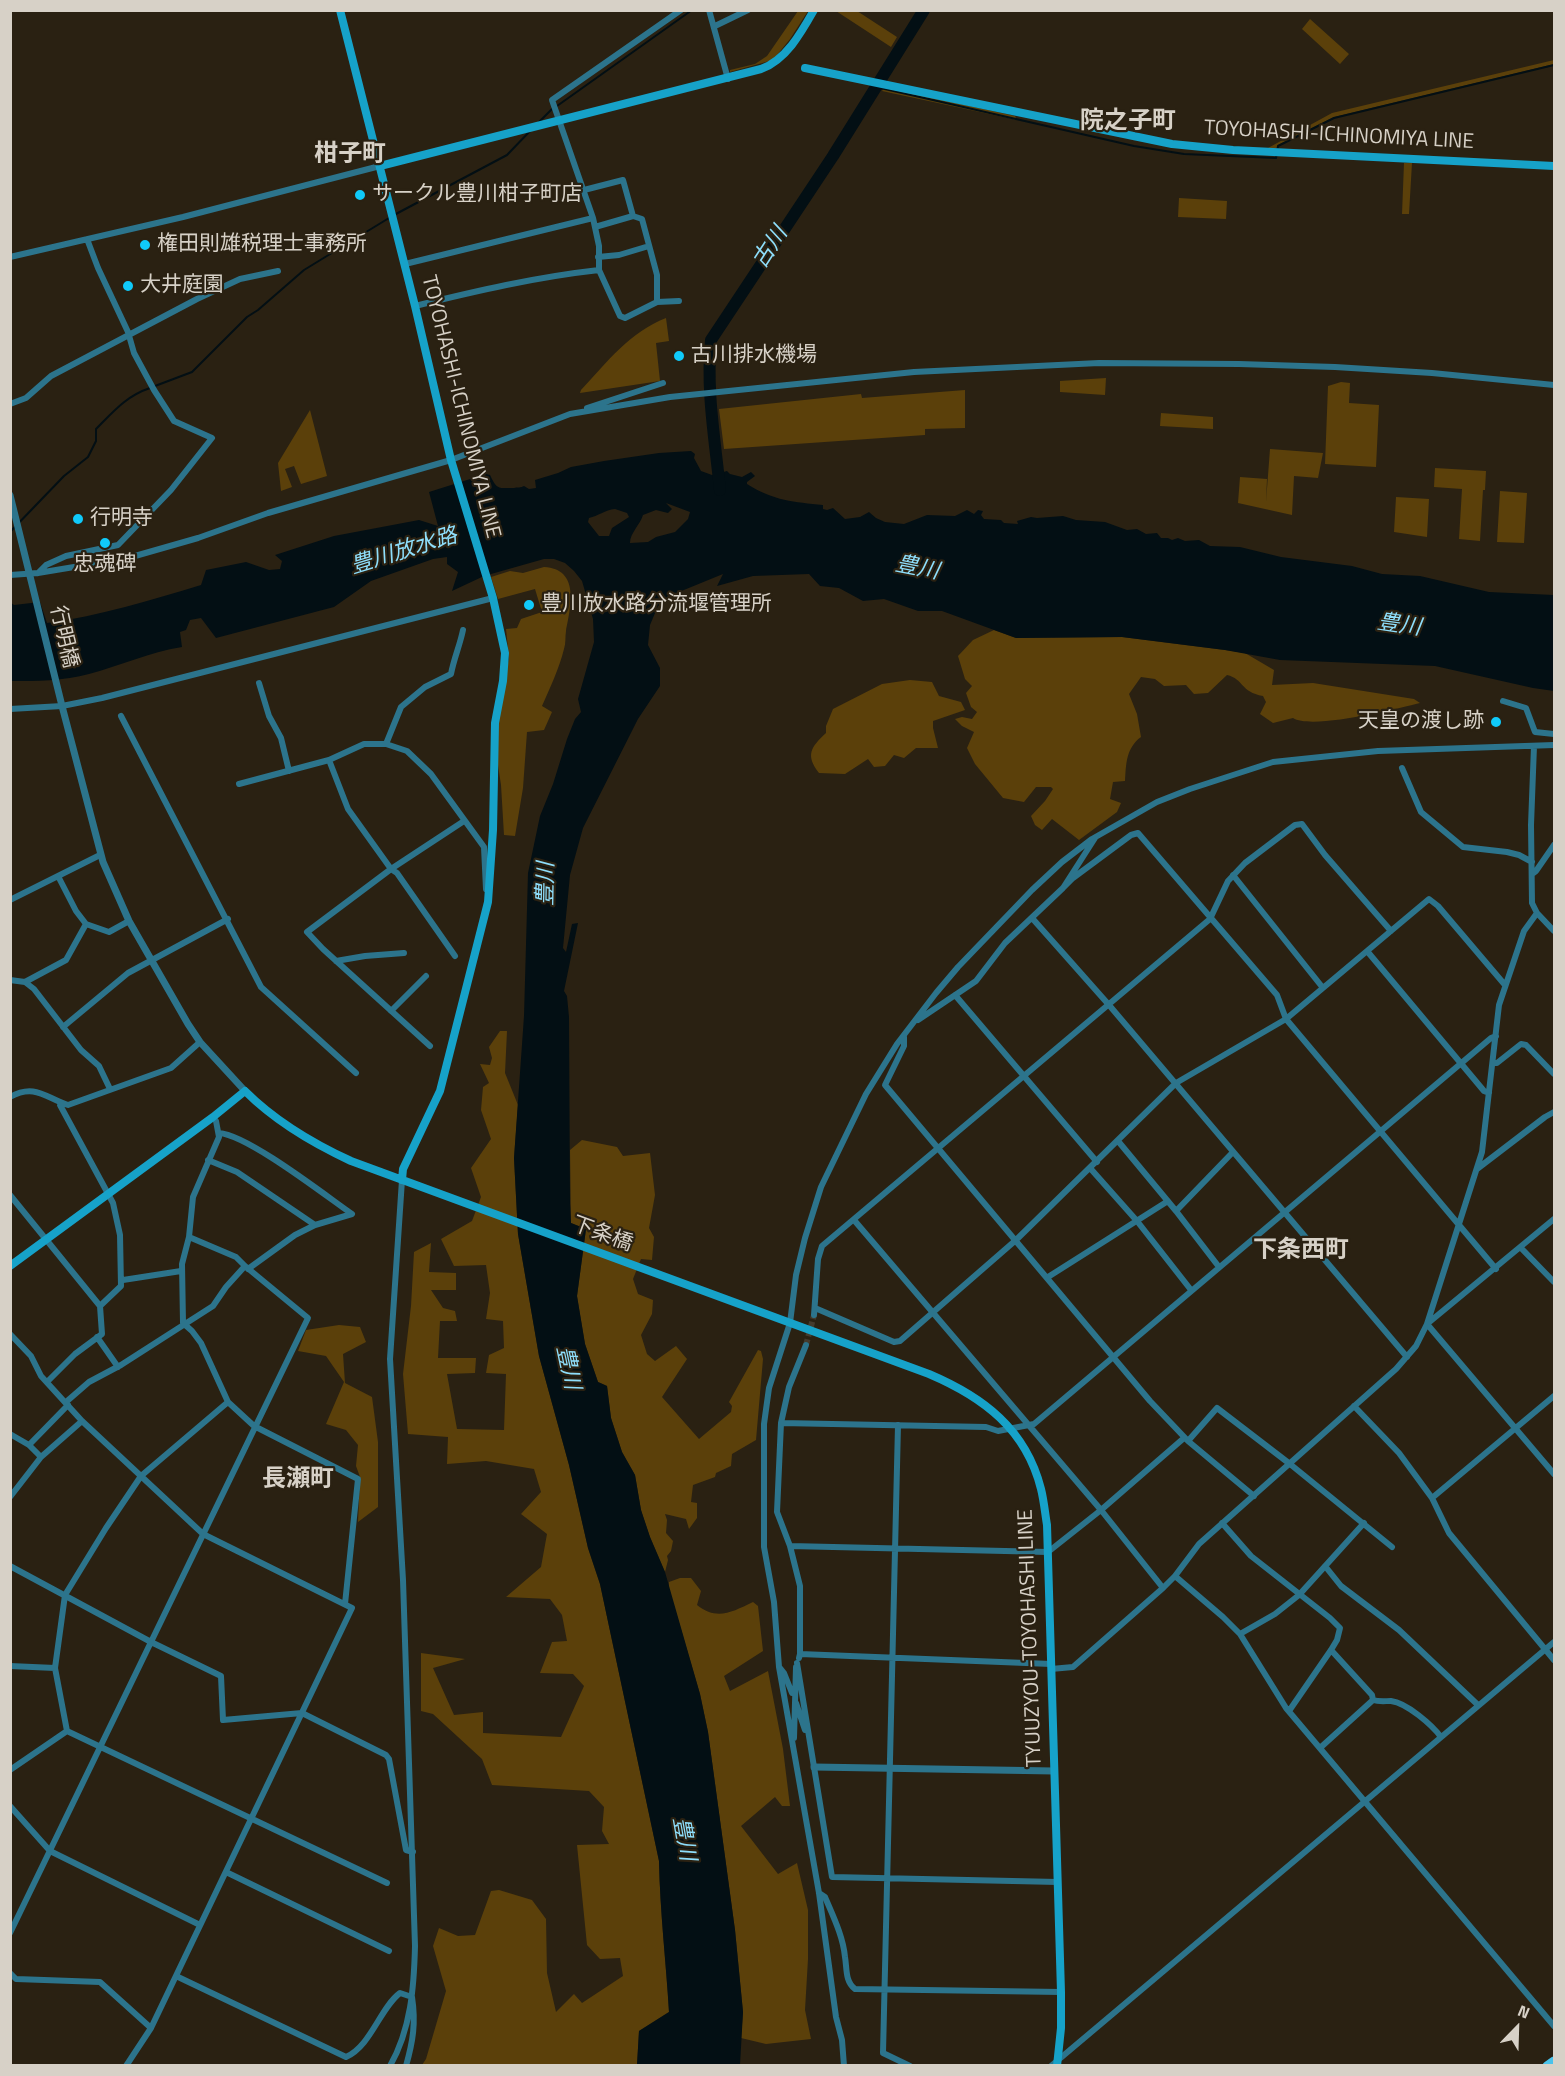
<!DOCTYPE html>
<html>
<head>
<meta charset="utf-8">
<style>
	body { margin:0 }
	#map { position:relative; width:1565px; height:2076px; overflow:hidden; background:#2a2112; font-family:"Titillium Web",sans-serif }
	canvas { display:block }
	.frame { position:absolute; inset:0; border:12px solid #d7d1c7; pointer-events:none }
	.north { position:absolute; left:1487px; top:1998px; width:60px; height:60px; -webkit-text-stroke:4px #2a2112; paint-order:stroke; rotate:23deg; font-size:16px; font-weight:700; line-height:24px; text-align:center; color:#d7d1c7 }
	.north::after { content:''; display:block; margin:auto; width:21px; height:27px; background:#d7d1c7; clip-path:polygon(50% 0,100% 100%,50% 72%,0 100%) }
</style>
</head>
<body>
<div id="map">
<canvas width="1565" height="2076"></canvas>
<div class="frame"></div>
<div class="north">N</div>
</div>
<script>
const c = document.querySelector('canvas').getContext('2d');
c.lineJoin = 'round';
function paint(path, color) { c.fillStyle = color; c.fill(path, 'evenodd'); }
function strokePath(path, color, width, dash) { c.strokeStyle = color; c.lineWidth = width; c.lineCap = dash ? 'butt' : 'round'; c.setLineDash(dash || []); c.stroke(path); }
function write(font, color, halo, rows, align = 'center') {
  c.font = font + ' "Titillium Web","Noto Sans JP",sans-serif'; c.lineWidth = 4.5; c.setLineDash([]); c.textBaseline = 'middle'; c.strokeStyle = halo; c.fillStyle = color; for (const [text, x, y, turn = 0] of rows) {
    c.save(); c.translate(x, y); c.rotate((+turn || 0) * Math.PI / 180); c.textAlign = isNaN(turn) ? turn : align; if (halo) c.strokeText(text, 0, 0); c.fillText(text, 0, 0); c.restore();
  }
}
const green = new Path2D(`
	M 798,11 L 808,11 L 790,39 L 773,60 L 730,72 L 730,70 L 755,64 L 767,56 Z
	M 836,11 L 857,11 L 897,37 L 891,47 Z
	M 1310,19 L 1349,54 L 1340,64 L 1302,29 Z
	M 1554,60 L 1554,64 L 1334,117 L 1278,145 L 1278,148 L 1268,148 L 1332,113 Z
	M 885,87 L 1015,116 L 1017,120 L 882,91 Z
	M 1404,163 L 1412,163 L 1409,214 L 1402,214 Z
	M 1179,198 L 1227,201 L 1226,219 L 1178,217 Z
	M 666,318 L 669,341 L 656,343 L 660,381 L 580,393 L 581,390 C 607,362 630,332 666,318 Z
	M 1106,378 L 1105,395 L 1060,392 L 1060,381 Z
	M 1341,382 L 1350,383 L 1349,403 L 1379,405 L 1376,467 L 1325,464 L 1328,386 Z
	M 965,390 L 965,428 L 925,429 L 925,435 L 724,449 L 719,409 L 861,394 L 862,398 Z
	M 310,410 L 327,476 L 301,484 L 294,466 L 285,469 L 292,487 L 281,491 L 278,463 Z
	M 1161,413 L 1213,417 L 1213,429 L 1160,426 Z
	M 1270,449 L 1323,453 L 1318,478 L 1294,476 L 1292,515 L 1238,503 L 1240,477 L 1267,479 L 1266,502 Z
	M 1435,468 L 1486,471 L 1485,490 L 1483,490 L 1480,541 L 1459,539 L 1462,489 L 1434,487 Z
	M 1500,491 L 1527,493 L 1524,543 L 1497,542 Z
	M 1396,497 L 1429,499 L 1427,537 L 1394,532 Z
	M 544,567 C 580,569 571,606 566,631 C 565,637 566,643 564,649 C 559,669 550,688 542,706 L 552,712 L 544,730 L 527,732 L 523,788 L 515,836 L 504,835 L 501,785 L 496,752 L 497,724 L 509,658 L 506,629 L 517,628 L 521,619 L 542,612 L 535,589 L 498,599 L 491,577 L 510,571 L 523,573 Z
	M 994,630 L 1016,638 L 1122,637 L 1225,650 L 1245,653 L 1274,670 L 1272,685 L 1313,683 L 1414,699 L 1420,703 C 1395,709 1312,730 1293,718 L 1273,723 L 1260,714 L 1266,702 L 1263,696 C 1240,692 1244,679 1227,675 L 1208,693 L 1194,694 L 1186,685 L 1164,686 L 1155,679 L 1141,677 L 1129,694 L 1137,714 L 1141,737 C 1126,748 1126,764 1125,781 L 1113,782 L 1110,799 L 1121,803 L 1117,812 L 1079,840 L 1052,819 L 1042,830 L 1035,825 L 1031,816 L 1045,801 L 1053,789 L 1051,787 L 1036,787 L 1024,802 L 1003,798 L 975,764 L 967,748 L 974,732 L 962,726 L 955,719 L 962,717 L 972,719 L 977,712 L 971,707 L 966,693 L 972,686 L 965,679 L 958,656 L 973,640 Z
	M 910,680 L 932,682 L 939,696 L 961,702 L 965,710 L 933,721 L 933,728 L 938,748 L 916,748 L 904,758 L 894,755 L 885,766 L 874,767 L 868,759 L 845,774 L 819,773 C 805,755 811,747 826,733 L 826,726 L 833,709 L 882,684 Z
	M 500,1031 L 507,1031 L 505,1073 L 518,1105 L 514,1158 L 518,1234 L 539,1356 L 569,1465 L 588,1548 L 600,1584 L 659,1861 C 660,1912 666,1962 669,2012 L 639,2031 L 637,2065 L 422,2065 L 426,2059 L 446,1991 L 433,1946 L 439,1928 L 458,1936 L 475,1935 L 491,1891 L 499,1890 L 532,1900 L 546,1919 L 547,1973 L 556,2012 L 574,1994 L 582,2003 L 623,1976 L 620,1958 L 600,1959 L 587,1945 L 577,1845 L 609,1844 L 602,1831 L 604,1807 L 589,1791 L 492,1785 L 482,1759 L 433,1714 L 421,1711 L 421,1653 L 465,1659 L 433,1668 L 454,1715 L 483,1712 L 483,1733 L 561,1737 L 584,1686 L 573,1674 L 540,1673 L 552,1642 L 567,1641 L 562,1615 L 550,1599 L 506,1597 L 541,1567 L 547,1534 L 521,1514 L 541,1492 L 534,1469 L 486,1461 L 447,1464 L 448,1437 L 408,1434 L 403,1374 L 411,1306 L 414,1252 L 431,1243 L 429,1272 L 456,1273 L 456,1290 L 431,1290 L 443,1308 L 455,1311 L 457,1321 L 440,1321 L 438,1358 L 476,1358 L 475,1373 L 447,1374 L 457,1429 L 504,1430 L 506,1374 L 486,1373 L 489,1355 L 504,1348 L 503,1321 L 486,1319 L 490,1293 L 486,1265 L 454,1266 L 441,1239 L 472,1221 L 481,1197 L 471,1168 L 491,1139 L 481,1110 L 483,1087 L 489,1083 L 480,1064 L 490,1065 L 492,1058 L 489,1047 Z
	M 582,1140 L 617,1147 L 623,1156 L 650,1153 L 655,1195 L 649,1228 L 654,1237 L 652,1260 L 641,1259 L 633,1279 L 638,1294 L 653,1300 L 652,1314 L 641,1335 L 647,1354 L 655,1361 L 676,1346 L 687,1359 L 662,1397 L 699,1439 L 731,1412 L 732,1406 L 729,1402 L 758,1350 L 761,1351 L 763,1359 L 756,1440 L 732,1454 L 731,1466 L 716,1473 L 715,1477 L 693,1485 L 691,1502 L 697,1503 L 697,1518 L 689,1529 L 686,1519 L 665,1514 L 667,1520 L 666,1533 L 673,1541 L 671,1551 L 667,1556 L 668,1560 L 665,1572 L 650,1537 L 641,1510 L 635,1475 L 622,1452 L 611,1418 L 607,1386 L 598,1382 L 585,1344 L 577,1296 L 586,1229 L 571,1223 L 570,1150 Z
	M 339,1325 L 360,1327 L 366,1342 L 343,1354 L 345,1383 L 372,1397 L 378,1442 L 378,1507 L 358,1522 L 360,1477 L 356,1466 L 358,1445 L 346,1430 L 326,1424 L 344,1382 L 326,1356 L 298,1351 L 306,1330 Z
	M 680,1578 L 691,1578 L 701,1591 L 697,1605 C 717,1621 732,1612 753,1602 L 758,1606 L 763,1651 L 724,1676 L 730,1691 L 768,1671 L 783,1749 L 790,1806 L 782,1806 L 775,1797 L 741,1826 L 778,1874 L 797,1863 L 808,1910 L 808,1959 L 805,2010 L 811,2039 L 766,2044 L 741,2038 L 743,2012 L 735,1930 L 708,1732 L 700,1694 L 669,1589 L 669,1582 Z`);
const water = new Path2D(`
	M 691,451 L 695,454 L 694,458 L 701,471 L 712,475 L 727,471 L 730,474 L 742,477 L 751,472 L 755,476 L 747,482 L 747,484 C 774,501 794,502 823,505 L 823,509 L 827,510 L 833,508 L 845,519 L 860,517 L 869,512 L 876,518 L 885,522 L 904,524 L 927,515 L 955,516 L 967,510 L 974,514 L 978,510 L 983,511 L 981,515 L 984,519 L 1001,520 L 1004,523 L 1018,524 L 1017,521 L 1031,517 L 1037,518 L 1063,516 L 1076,520 L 1105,522 L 1127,530 L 1137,529 L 1146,534 L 1157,533 L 1161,538 L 1168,538 L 1172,540 L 1178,538 L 1185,541 L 1199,540 L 1210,546 L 1240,547 L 1281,557 L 1352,566 L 1382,574 L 1420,576 L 1489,592 L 1554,595 L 1554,691 L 1533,688 L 1435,666 L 1280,660 L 1225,650 L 1122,637 L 1016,638 L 942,611 L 918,611 L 884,599 L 863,601 L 839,588 L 820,586 L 809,574 L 753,576 L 717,586 L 723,574 L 679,592 L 658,606 L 650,625 L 648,645 L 660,668 L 660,686 L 638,719 L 583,828 L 570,875 L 563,948 L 566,952 L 572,924 L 578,923 L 564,991 L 567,996 L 569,1017 L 570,1204 L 571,1223 L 586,1229 L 577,1296 L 585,1344 L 598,1382 L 607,1386 L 611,1418 L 622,1452 L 635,1475 L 641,1510 L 650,1537 L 665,1572 L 700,1694 L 708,1732 L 735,1930 L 743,2012 L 740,2065 L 637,2065 L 639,2031 L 669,2012 C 666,1962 660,1912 659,1861 L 600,1584 L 588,1548 L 569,1465 L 539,1356 L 518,1234 L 514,1158 L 524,1016 L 528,873 L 540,816 L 553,784 L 567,739 L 575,719 L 581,712 L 578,699 L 594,642 L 593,619 L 582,581 L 574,571 L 565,563 L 554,559 L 544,559 L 484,576 L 452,591 L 458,572 L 447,564 L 447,557 L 433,559 L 371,581 L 334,607 L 216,638 L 201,618 L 190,620 L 186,630 L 180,632 L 182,647 C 149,652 120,666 89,674 C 64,681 36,681 11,681 L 10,602 L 14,605 L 40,602 L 47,623 C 100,616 151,600 201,585 L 206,570 L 246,562 L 269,570 L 280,569 L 282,561 L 275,555 L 334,536 L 419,520 L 438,526 L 429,492 L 486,474 L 490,475 C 497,490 498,488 514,488 C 517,487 521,488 524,486 L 529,489 L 536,488 L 535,480 L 558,473 L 571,467 L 604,461 L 659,453 ZM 666,503 L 690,512 L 688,519 L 675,532 L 656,537 L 648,542 L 630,543 C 630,533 640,525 643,515 L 656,510 L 668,513 L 672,509 ZM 615,509 L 627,513 L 629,517 L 612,528 L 609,536 L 599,536 L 588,522 L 589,518 C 598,516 605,510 615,509 Z`);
const stream = new Path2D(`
	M 876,87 L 1134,146 L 1184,154 L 1276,158 L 1278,146 L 1334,118 L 1554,65
	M 557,106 L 692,10
	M 539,122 L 552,109
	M 394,215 L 507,155 L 531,130
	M 155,386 L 192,372 L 247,317 L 258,310 L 304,270 L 389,218
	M 10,532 L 64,476 L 88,457 L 96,441 L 96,429 C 113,412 126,396 150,388`);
const river = new Path2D(`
	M 720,490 C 715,440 706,390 711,340 L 833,156 L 924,10`);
const minorTunnel = new Path2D(`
	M 806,1345 L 814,1315`);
const minor = new Path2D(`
	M 709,10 L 728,79
	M 715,26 L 748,10
	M 584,190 L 623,180 L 633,216
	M 595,227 L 633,216 L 642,219 L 657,275 L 657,302
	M 10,257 L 183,217 L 380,166
	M 598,257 L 619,255 L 649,246
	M 405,264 L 593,218
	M 679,301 L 657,302 L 625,318 L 620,316 L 599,270 L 599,246 L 593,218 L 552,100 L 681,10
	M 415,306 C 476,291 536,277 599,270
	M 10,404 L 26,398 L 51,376 L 197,299 L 240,279 L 278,271
	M 587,408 L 663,383
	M 38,573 L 46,565 L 66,556 L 118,545 L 171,490 L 212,438 L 174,421 L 154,390 L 134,353 L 128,332 L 98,268 L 87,239
	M 10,575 L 38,573 L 128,558 L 198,538 L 268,513 L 451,460 L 570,414 L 670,397 L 914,372 L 1099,363 L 1239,364 L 1335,367 L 1432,373 L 1554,385
	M 259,683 L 269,716 L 281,738 L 289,771
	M 1503,701 L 1526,708 L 1535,732 L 1554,734
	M 10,709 L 62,706 L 102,698 L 493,598
	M 121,716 L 261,987 L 356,1073
	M 386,744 L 401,707 L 425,687 L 451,674 C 454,658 460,645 463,630
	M 1534,746 L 1531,825 L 1532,903 L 1537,913 L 1554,931
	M 329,760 L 348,809 L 391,869 L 397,873 L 455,956
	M 1402,768 L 1421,812 L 1463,847 L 1507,852 L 1519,855 L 1532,862
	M 239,784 L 329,760 L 364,744 L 386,744 L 407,751 L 431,774 L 484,847 L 486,889
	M 1532,874 L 1536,871 L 1554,845
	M 1233,875 L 1323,988
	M 58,876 L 76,911 L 86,924 L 109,932 L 129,921
	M 1063,888 L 1073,878 L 1131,835 L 1138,833 L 1277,995 L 1286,1019 L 1496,1269
	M 10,900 L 100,855
	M 1537,913 L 1524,931 L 1499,1005 L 1482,1152 L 1427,1324 L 1554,1474
	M 1032,918 L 1109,1005 L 1407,1357
	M 1367,951 L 1484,1091 L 1489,1093
	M 336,961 L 365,956 L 404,953
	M 10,980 L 25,982 L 34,989 L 81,1050 L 99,1066 L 110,1089
	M 25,982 L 66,960 L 86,924
	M 955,995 L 1097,1162
	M 391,1011 L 426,976
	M 918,1020 L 976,981 L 1005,943 L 1063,888 L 1095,838
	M 63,1027 L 128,973 L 228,919
	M 904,1037 L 904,1046 L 885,1085 L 1150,1401 L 1188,1441 L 1254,1496
	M 430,1046 L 323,949 L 307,932 L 391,869 L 464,821
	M 1493,1063 L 1497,1063 L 1521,1044 L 1526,1045 L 1554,1074
	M 10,1097 C 35,1083 46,1098 68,1105 L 171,1068 L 200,1042
	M 61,1103 L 60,1105 L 113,1203 L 120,1235 L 121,1286 L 100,1306
	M 213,1117 L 216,1121 L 219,1137 L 193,1197 L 189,1237 L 182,1264 L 183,1323 L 192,1331 L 201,1343 L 228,1402 L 254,1426 L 358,1479 L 345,1604
	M 219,1133 C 248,1135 326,1196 352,1214 L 315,1225 L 295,1235 L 248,1269
	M 1118,1141 L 1176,1211 L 1219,1267
	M 208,1160 L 237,1172 L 315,1225
	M 1090,1168 L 1137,1221 L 1191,1290
	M 1477,1169 L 1545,1117 L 1554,1112
	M 10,1195 L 100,1306 L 102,1334 L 75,1354 L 47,1382
	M 1176,1211 L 1233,1152
	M 854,1220 L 1101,1510 L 1163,1588
	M 1521,1248 L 1554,1282
	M 1048,1277 L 1168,1201
	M 123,1280 L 181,1271
	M 815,1308 L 894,1342 L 900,1341 L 1016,1240 L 1176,1083 L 1286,1019 L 1429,899 L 1438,906 L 1505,985
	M 814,1315 L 818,1259 L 822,1246 L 1210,919 L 1228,881 L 1245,863 L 1295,825 L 1302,824 L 1325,855 L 1391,931
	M 10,1334 L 31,1356 L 41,1376 L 82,1421 L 203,1534 L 352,1608 L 151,2028 L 126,2066
	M 97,1337 L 118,1367
	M 66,1402 L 89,1382 L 121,1365 L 213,1306 L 226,1287 L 245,1266
	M 228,1402 L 141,1476 L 106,1528 L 65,1595 L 55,1668 L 67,1731 L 387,1883
	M 1354,1406 L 1399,1453 L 1432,1498 L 1449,1533 L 1554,1660
	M 781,1423 L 789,1387 L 806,1345
	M 898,1425 L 883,2053 L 910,2066
	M 10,1434 L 29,1445 L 41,1457
	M 1188,1441 L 1217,1408 L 1290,1464 L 1392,1547
	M 29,1445 L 68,1405
	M 10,1497 L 41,1457 L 82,1421
	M 1432,1498 L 1554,1396
	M 1222,1523 L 1251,1556 L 1330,1618 L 1340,1628 L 1337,1640 L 1331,1650 L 1289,1711
	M 790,1546 L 1048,1552 L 1101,1510 L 1184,1438
	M 10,1566 L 151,1642 L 221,1676 L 223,1720 L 302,1713 L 386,1755 L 389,1759 L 406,1850 L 413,1852
	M 1325,1566 L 1341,1586 L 1399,1630 L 1478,1705
	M 1175,1576 L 1223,1617 L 1240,1634 L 1286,1708 L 1554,2026
	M 1240,1634 L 1275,1614 L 1299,1595 L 1364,1523
	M 1331,1650 L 1372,1695 L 1373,1700 C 1379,1702 1385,1701 1391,1701 C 1407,1703 1432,1725 1441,1737
	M 800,1654 L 800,1586 L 790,1546 L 777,1512 L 781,1423 L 986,1427 L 998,1431 L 1034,1424 L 1491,1038 L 1496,1036
	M 799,1658 L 800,1654 L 1051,1664
	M 797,1663 L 832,1877 L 1058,1882
	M 10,1666 L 55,1668
	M 780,1668 L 784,1673 L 792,1693
	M 1051,1669 L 1073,1667 L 1163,1588 L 1175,1576 L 1199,1544 L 1396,1369 L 1416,1346 L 1427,1324 L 1554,1219
	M 796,1703 L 805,1730
	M 794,1738 L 796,1667
	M 1320,1748 L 1373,1700
	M 10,1770 L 67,1731
	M 10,1806 L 50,1851 L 200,1925
	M 226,1872 L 389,1951
	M 819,1893 L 825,1897 C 833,1916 843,1936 845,1957 C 847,1968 845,1982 855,1989 L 1061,1992
	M 10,1933 L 308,1318 L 245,1266 L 236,1257 L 189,1237
	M 10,1973 L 16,1979 L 100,1982 L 151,2028
	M 176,1976 L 346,2057 C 371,2046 380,2008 400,1993 L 412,1997 C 416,2023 413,2041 406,2066
	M 390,2066 C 411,2029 414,1987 415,1946 L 403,1580 L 390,1359 L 402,1180
	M 844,2066 L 842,2040 L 836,2017 L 819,1893 L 779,1667 L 774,1602 L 764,1547 L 764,1424 L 769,1388 L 790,1323 L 796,1275 L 805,1238 L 821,1187 L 866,1094 L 897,1044 L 936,993 L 958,967 L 1032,890 L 1062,862 L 1092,839 L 1157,802 L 1190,789 L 1273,762 L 1378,751 L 1554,745
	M 1051,2066 L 1554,1642`);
const tertiary = new Path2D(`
	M 10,495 L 62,706 L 103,862 L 129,921 L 188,1024 L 200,1042 L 245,1091
	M 814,1767 L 1054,1771`);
const secondary = new Path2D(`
	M 340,10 L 415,306 L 451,460 L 493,598 L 505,653 L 503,681 L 495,723 L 493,830 L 488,902 L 440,1091 L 403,1169 L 402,1180
	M 805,68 L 1172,144 L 1233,150 L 1554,166
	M 380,166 L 761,69 C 786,60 801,33 814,10
	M 10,1266 L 213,1117 L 245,1091 C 276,1122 312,1143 351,1161 L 929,1374 C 983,1397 1026,1429 1041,1489 C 1044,1501 1045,1513 1047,1525 L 1061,1992 L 1061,2028 L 1057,2066`);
const primary = new Path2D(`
	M 1547,2066 L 1554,2061`);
const markers = [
	[360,195,6,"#10cafa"],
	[145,245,6,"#10cafa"],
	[128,286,6,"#10cafa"],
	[679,356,6,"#10cafa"],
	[78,519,6,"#10cafa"],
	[105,543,6,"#10cafa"],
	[529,605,6,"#10cafa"],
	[1496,722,6,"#10cafa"]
];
const streetNames = [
	["TOYOHASHI-ICHINOMIYA LINE",1339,136,3],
	["TOYOHASHI-ICHINOMIYA LINE",460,407,76],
	["行明橋",63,637,77],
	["下条橋",602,1235,20],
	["TYUUZYOU-TOYOHASHI LINE",1031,1638,-92]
];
const poiNames = [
	["サークル豊川柑子町店",372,195],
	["権田則雄税理士事務所",157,245],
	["大井庭園",140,286],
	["古川排水機場",691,356],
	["行明寺",90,519],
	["忠魂碑",105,565,"center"],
	["豊川放水路分流堰管理所",541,605],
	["天皇の渡し跡",1484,722,"right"]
];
const waterNames = [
	["古川",771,248,-57],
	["豊川放水路",404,552,-17],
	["豊川",917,569,11],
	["豊川",1399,626,8],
	["豊川",547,884,-89],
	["豊川",567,1368,78],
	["豊川",683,1839,80]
];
const quarterNames = [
	["院之子町",1128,122],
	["柑子町",350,155],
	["下条西町",1301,1251],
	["長瀬町",298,1480]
];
paint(green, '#5b400a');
paint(water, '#030f14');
strokePath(stream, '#030f14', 2);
strokePath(river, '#030f14', 12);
strokePath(minorTunnel, '#443b2d', 6, [6, 3]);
strokePath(minor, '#2c748c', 6);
strokePath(tertiary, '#2c748c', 7);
strokePath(secondary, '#16a2c9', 8);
strokePath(primary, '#49c3eb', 9);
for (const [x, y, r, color] of markers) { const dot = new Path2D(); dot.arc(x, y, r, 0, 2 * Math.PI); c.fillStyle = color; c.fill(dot); strokePath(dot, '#2a2112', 2); }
write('21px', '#d7d1c7', '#2a2112', streetNames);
write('21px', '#d7d1c7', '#2a2112', poiNames, 'left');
write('italic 22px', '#8edefb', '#2a2112', waterNames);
write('bold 24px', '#d7d1c7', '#2a2112', quarterNames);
</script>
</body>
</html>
